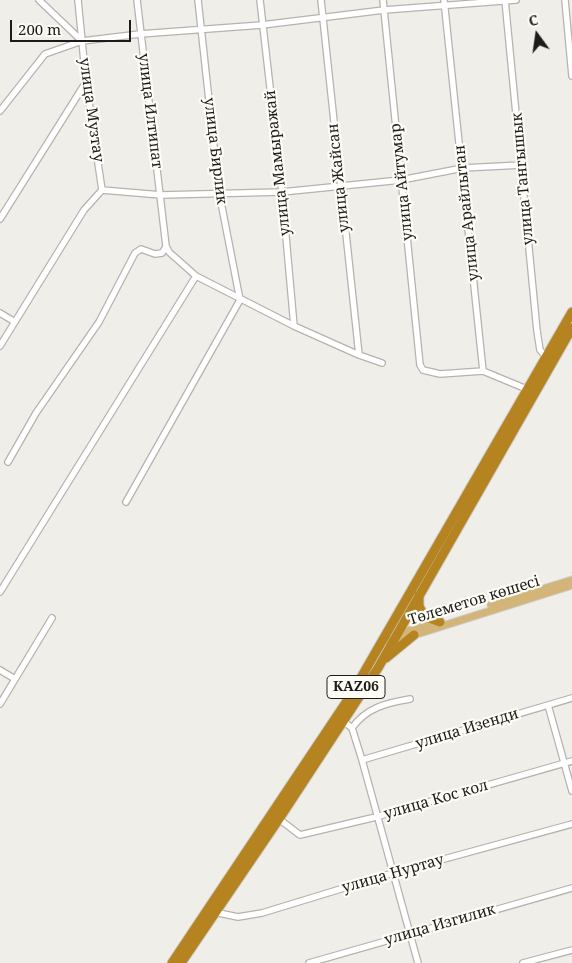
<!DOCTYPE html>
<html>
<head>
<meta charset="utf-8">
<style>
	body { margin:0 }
	#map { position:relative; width:572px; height:963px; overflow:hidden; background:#f0eee8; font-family:"Noto Serif",serif }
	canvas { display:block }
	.north { position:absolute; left:512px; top:10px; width:50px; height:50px; -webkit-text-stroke:4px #fdfcf5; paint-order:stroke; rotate:346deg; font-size:14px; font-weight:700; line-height:20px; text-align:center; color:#1d1c1a }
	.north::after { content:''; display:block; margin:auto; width:18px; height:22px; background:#1d1c1a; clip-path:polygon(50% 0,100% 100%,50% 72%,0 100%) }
	.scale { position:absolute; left:10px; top:20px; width:121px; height:22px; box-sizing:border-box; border:2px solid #1d1c1a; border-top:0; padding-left:6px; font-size:15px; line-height:18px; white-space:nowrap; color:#1d1c1a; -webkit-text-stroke:4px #fdfcf5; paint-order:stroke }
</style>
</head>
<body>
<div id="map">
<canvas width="572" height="963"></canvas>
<div class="north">С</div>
<div class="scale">200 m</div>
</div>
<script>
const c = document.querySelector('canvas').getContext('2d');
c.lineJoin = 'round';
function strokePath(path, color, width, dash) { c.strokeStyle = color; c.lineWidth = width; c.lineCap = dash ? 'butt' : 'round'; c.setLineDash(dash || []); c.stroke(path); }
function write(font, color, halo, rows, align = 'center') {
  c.font = font + ' "Noto Serif",serif'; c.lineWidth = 4.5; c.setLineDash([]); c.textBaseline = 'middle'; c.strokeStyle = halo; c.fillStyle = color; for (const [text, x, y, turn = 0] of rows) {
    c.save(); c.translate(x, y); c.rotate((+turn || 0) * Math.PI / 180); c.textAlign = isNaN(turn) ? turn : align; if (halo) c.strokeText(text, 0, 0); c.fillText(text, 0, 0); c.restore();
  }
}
const minor = new Path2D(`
	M 39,0 L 82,41
	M 78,0 L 86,82 L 102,190
	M 260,0 L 282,192 L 294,326
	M 321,0 L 359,355
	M 383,0 L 420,365 L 423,370 L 440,374 L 483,371
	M 444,0 L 483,371 L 529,390
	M 505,0 L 537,331 L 540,350 L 546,357
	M 565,0 L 572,76
	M 0,111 L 45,54 L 82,41 L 140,34 L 262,25 L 384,10 L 516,0
	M 102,190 L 161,195 L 282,192 L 401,180 L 463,168 L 522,165
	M 0,219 L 86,82
	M 196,276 L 294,326 L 359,355 L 382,363
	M 0,313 L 15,322
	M 0,346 L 84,210 L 102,190
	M 8,462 L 36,413 L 99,322 L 135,253 L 141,249 L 155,254 L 162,253 L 166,247
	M 126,502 L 240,300 L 219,192 L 198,0
	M 0,592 L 196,276 L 169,252 L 166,246 L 137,0
	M 0,670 L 15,679
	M 0,704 L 52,618
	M 548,705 L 572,791
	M 343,721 L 352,728 L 362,760 L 418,963
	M 352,728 C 366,708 386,703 410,699
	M 362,760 L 572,698
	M 279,819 L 300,835 L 376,817 L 572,761
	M 214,912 L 238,917 L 262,913 L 393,873 L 572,824
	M 309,963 L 572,888
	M 523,963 L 572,950`);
const major = new Path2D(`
	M 491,605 L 572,580
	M 396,634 L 436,623
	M 383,641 L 414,635 L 572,585`);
const highway = new Path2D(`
	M 419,595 L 419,606 L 424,616 L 440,622
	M 386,658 L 414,635
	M 172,963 L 351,695 L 572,312
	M 181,963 L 279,819 L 378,668 L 572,328`);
const shields = [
	[356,687,58]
];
const shieldNames = [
	["KАZ06",356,687]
];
const streetNames = [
	["улица Музтау",91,110,82],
	["улица Илтипат",150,111,83],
	["улица Бирлик",215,151,83],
	["улица Мамыражай",278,163,-96],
	["улица Жайсан",339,178,-96],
	["улица Тангышык",523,179,-95],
	["улица Айтумар",402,182,-96],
	["улица Арайлытан",467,213,-96],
	["Төлеметов көшесі",474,601,-17],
	["улица Изенди",467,729,-17],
	["улица Кос кол",436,800,-16],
	["улица Нуртау",393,874,-16],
	["улица Изгилик",440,925,-16]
];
strokePath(minor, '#b5b3ad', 8);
strokePath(major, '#cdcdcd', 9);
strokePath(highway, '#cdcdcd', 11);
strokePath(minor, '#fff', 5.5);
strokePath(major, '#d3b579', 7);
strokePath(highway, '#b58420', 9);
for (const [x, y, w] of shields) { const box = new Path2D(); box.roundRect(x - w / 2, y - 11.5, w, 23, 4); c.fillStyle = '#fdfcf5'; c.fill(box); strokePath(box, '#1d1c1a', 1); }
write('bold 14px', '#1d1c1a', null, shieldNames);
write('15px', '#1d1c1a', '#fdfcf5', streetNames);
</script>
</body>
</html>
